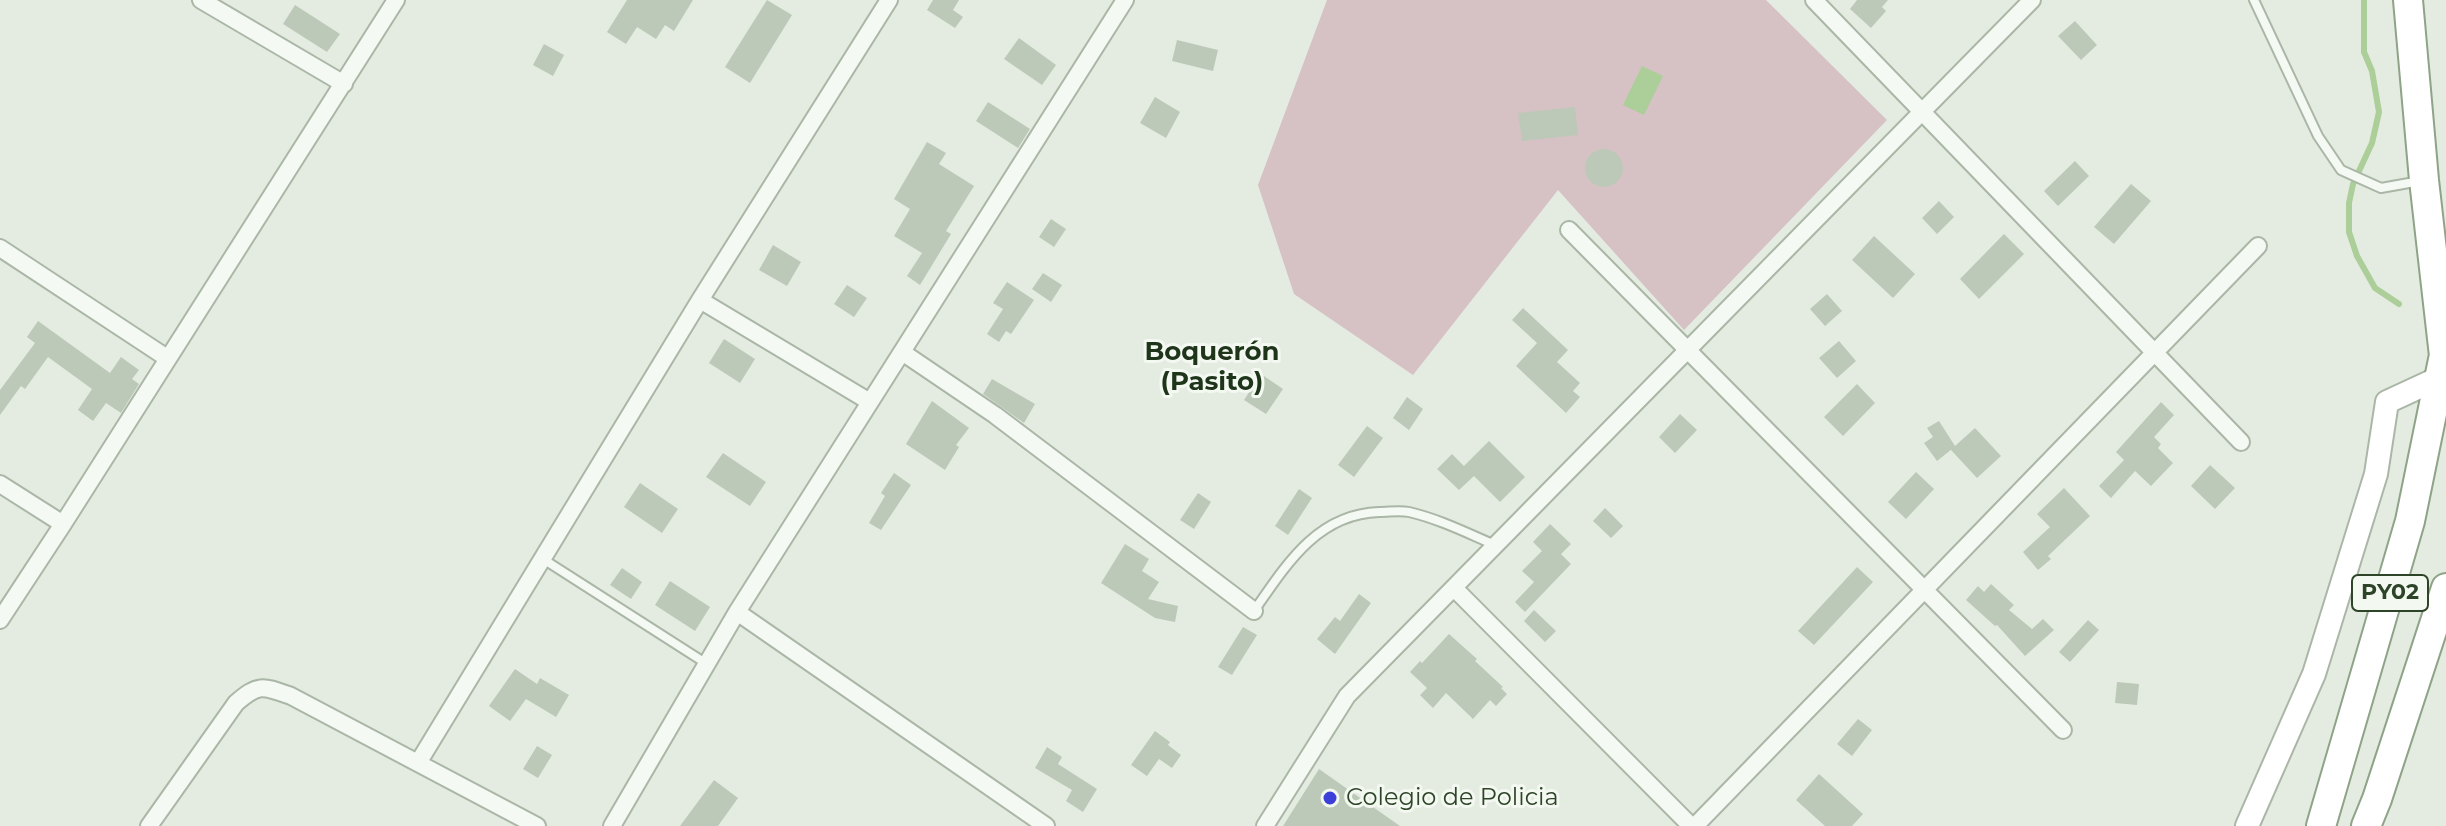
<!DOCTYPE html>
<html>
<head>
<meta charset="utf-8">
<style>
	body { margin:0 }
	canvas { display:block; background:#e4ebe1 }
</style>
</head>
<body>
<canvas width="2446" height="826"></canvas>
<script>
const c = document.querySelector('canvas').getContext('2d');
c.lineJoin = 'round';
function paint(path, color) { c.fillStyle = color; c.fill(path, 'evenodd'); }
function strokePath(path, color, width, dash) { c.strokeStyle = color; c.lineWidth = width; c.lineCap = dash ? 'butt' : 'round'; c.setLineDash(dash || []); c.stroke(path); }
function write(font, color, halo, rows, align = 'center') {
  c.font = font + ' Montserrat,sans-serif'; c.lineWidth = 6; c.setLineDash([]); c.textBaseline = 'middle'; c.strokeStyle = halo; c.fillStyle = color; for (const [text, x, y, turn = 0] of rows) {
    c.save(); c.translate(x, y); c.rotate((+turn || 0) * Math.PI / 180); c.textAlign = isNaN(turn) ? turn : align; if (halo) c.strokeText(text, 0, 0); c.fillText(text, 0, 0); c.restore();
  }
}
const green = new Path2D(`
	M 1327,0 L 1766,0 L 1887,120 L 1684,330 L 1558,190 L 1413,375 L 1294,294 L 1258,185 Z`);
const water = new Path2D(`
	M 1642,66 L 1663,76 L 1644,115 L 1623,105 Z`);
const stream = new Path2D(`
	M 2364,0 L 2364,52 L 2372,71 L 2379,112 L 2372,143 L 2353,184 L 2349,203 L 2349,232 L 2357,256 L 2375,288 L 2399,304`);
const building = new Path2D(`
	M 627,0 L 693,0 L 674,31 L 665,25 L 656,39 L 637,27 L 626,44 L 607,32 Z
	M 767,0 L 792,15 L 750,83 L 725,67 Z
	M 933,0 L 959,0 L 953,10 L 963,17 L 955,28 L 927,10 Z
	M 1857,0 L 1888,0 L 1882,7 L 1886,11 L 1871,28 L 1850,9 Z
	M 295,5 L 340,34 L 327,52 L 283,24 Z
	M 2075,21 L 2097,45 L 2081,60 L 2058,36 Z
	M 1019,38 L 1056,65 L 1042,85 L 1004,59 Z
	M 1177,40 L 1218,50 L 1213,71 L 1172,61 Z
	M 544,44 L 564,55 L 553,76 L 533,65 Z
	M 1155,97 L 1180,112 L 1166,138 L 1140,123 Z
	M 988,102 L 1030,129 L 1018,148 L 976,121 Z
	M 1575,107 L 1578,135 L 1522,141 L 1518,113 Z
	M 927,142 L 946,153 L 939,164 L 974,186 L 946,231 L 951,234 L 920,285 L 907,276 L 922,253 L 894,236 L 910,209 L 894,199 Z
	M1585 168a19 19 0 1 1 38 0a19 19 0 1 1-38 0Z
	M 2075,161 L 2089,176 L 2058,206 L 2044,191 Z
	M 2131,184 L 2151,201 L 2114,244 L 2094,227 Z
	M 1939,201 L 1954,217 L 1937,234 L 1922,218 Z
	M 1051,219 L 1066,229 L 1054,247 L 1039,237 Z
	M 2004,234 L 2024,254 L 1979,299 L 1960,279 Z
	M 1874,236 L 1915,274 L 1893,298 L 1852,260 Z
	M 773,245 L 801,262 L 787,286 L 759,270 Z
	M 1043,273 L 1062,285 L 1051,302 L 1032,289 Z
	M 1007,282 L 1034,300 L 1011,334 L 1006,331 L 999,342 L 987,334 L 1003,309 L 993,303 Z
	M 847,285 L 867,298 L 854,317 L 834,304 Z
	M 1827,294 L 1842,311 L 1825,326 L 1810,309 Z
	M 1523,308 L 1568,350 L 1557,362 L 1580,383 L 1573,391 L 1580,397 L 1566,413 L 1516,366 L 1537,343 L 1512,320 Z
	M 38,321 L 110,373 L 121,357 L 139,370 L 132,379 L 139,384 L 121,413 L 106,403 L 93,421 L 78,410 L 92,389 L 48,357 L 25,389 L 21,386 L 0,415 L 0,390 L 35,343 L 27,337 Z
	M 724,339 L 755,359 L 740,383 L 709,363 Z
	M 1839,341 L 1856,361 L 1837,378 L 1819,358 Z
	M 1261,374 L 1283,389 L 1266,414 L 1244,400 Z
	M 992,379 L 1035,404 L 1024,423 L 983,394 Z
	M 1857,384 L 1875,403 L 1843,436 L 1824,417 Z
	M 1407,397 L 1423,409 L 1409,430 L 1393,418 Z
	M 932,401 L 969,428 L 956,445 L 959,447 L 945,470 L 906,444 Z
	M 2161,402 L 2174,415 L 2154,437 L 2161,444 L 2158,448 L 2173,463 L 2151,486 L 2135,471 L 2111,498 L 2099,486 L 2124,460 L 2116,452 Z
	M 1680,414 L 1697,430 L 1675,453 L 1659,437 Z
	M 1939,421 L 1955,446 L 1975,428 L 2001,456 L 1977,478 L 1951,450 L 1952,449 L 1937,461 L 1924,443 L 1933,437 L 1927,428 Z
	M 1367,426 L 1383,438 L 1354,477 L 1338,465 Z
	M 1489,441 L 1525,477 L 1500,502 L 1474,476 L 1459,490 L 1437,469 L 1452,454 L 1464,466 Z
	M 723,453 L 766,482 L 750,506 L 706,477 Z
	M 2210,465 L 2235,488 L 2215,509 L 2191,486 Z
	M 1916,472 L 1934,489 L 1906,519 L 1888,502 Z
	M 894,473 L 911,485 L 881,530 L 869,523 L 885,496 L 881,493 Z
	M 640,483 L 678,509 L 662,533 L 624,507 Z
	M 2064,488 L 2090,516 L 2048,556 L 2051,559 L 2038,570 L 2023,552 L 2050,527 L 2037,514 Z
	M 1299,489 L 1312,498 L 1288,535 L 1275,526 Z
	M 1198,493 L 1211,502 L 1194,529 L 1180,520 Z
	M 1605,508 L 1623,526 L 1611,538 L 1593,521 Z
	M 1550,524 L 1571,544 L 1561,554 L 1571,564 L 1525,612 L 1515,602 L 1534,582 L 1522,571 L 1542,551 L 1533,542 Z
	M 1125,544 L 1149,559 L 1142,571 L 1159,582 L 1148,599 L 1178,606 L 1175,622 L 1155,618 L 1101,583 Z
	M 1857,567 L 1873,582 L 1814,645 L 1798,631 Z
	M 622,568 L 642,582 L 631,599 L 610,585 Z
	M 670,581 L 710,607 L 695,631 L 655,605 Z
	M 1991,584 L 2014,605 L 2009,610 L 2032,629 L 2043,619 L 2054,630 L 2025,656 L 1997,625 L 1995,626 L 1966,600 L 1978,586 L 1984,592 Z
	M 1359,594 L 1371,603 L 1335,654 L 1317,639 L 1335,617 L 1340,621 Z
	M 1534,610 L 1556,631 L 1545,642 L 1524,621 Z
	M 2088,620 L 2099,630 L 2070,662 L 2059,652 Z
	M 1243,627 L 1257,635 L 1232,675 L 1218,667 Z
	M 1449,634 L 1477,659 L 1475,661 L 1503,687 L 1501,688 L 1507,694 L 1496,706 L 1490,700 L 1473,719 L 1446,693 L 1433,708 L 1420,695 L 1427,688 L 1410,672 L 1420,661 L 1422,663 Z
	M 515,669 L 537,684 L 540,678 L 569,695 L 556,717 L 526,699 L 510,721 L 489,706 Z
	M 2117,682 L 2139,684 L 2137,705 L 2115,703 Z
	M 1858,719 L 1872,730 L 1852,756 L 1837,744 Z
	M 1155,731 L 1170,742 L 1168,745 L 1181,755 L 1172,768 L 1159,759 L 1147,776 L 1131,765 Z
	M 537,746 L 552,755 L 538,778 L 523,769 Z
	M 1047,747 L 1062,757 L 1058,764 L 1097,789 L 1083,812 L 1066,801 L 1072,790 L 1035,768 Z
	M 1319,769 L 1400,826 L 1283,826 Z
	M 1819,774 L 1863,814 L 1852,826 L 1825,826 L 1796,800 Z
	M 714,780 L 738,798 L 718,826 L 680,826 Z`);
const lane = new Path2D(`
	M 2254,0 L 2318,136 L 2341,170 L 2381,188 L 2420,181
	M 543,559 L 707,664
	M 1254,611 C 1286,565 1317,514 1379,512 C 1389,512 1400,510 1409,512 C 1439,519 1467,533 1495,545`);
const street = new Path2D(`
	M 201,0 L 344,84
	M 1814,0 L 2241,442
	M 1569,230 L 2063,730
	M 0,248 L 167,358
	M 700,300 L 870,402
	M 902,352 L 995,415 L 1254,611
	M 0,484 L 63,524
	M 1454,588 L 1691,826
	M 737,612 L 1046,826
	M 0,620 L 63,524 L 396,0
	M 418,763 L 700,300 L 889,0
	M 149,826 L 236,703 C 259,683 263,686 291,696 L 537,826
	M 612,826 L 737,612 L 1125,0
	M 1265,826 L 1347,696 L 2032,0
	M 1695,826 L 2258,246`);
const secondary = new Path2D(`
	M 2247,826 L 2314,674 L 2376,474 L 2387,402 L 2441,377`);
const highway = new Path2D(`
	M 2408,0 L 2424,180 L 2444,356
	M 2321,826 L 2410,521 L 2446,345
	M 2366,826 L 2377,799 L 2446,588`);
const markers = [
	[1330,798,8,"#3d3fd9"]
];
const shields = [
	[2390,593,76]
];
const shieldNames = [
	["PY02",2390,593]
];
const poiNames = [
	["Colegio de Policia",1346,798]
];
const neighbourhoodNames = [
	["Boquerón",1212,352],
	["(Pasito)",1212,382]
];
paint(green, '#d6c2c4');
paint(water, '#acce99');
strokePath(stream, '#acce99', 6);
paint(building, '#bcc9b8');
strokePath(lane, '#aab6a6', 12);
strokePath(street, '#aab6a6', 20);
strokePath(secondary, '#aab6a6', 26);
strokePath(highway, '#8ea387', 32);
strokePath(lane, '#f5f9f4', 8);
strokePath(street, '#f5f9f4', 16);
strokePath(secondary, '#fff', 22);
strokePath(highway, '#fff', 28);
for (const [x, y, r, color] of markers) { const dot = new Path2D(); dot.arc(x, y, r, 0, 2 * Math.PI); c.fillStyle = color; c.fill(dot); strokePath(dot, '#f3f8f1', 3); }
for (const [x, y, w] of shields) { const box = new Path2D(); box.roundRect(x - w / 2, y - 18, w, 36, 6); c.fillStyle = '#f3f8f1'; c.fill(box); strokePath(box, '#2e4428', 2); }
write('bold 22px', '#2e4428', null, shieldNames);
write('24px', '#2e4428', '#f3f8f1', poiNames, 'left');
write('bold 26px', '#1f351a', '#f3f8f1', neighbourhoodNames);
</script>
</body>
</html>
